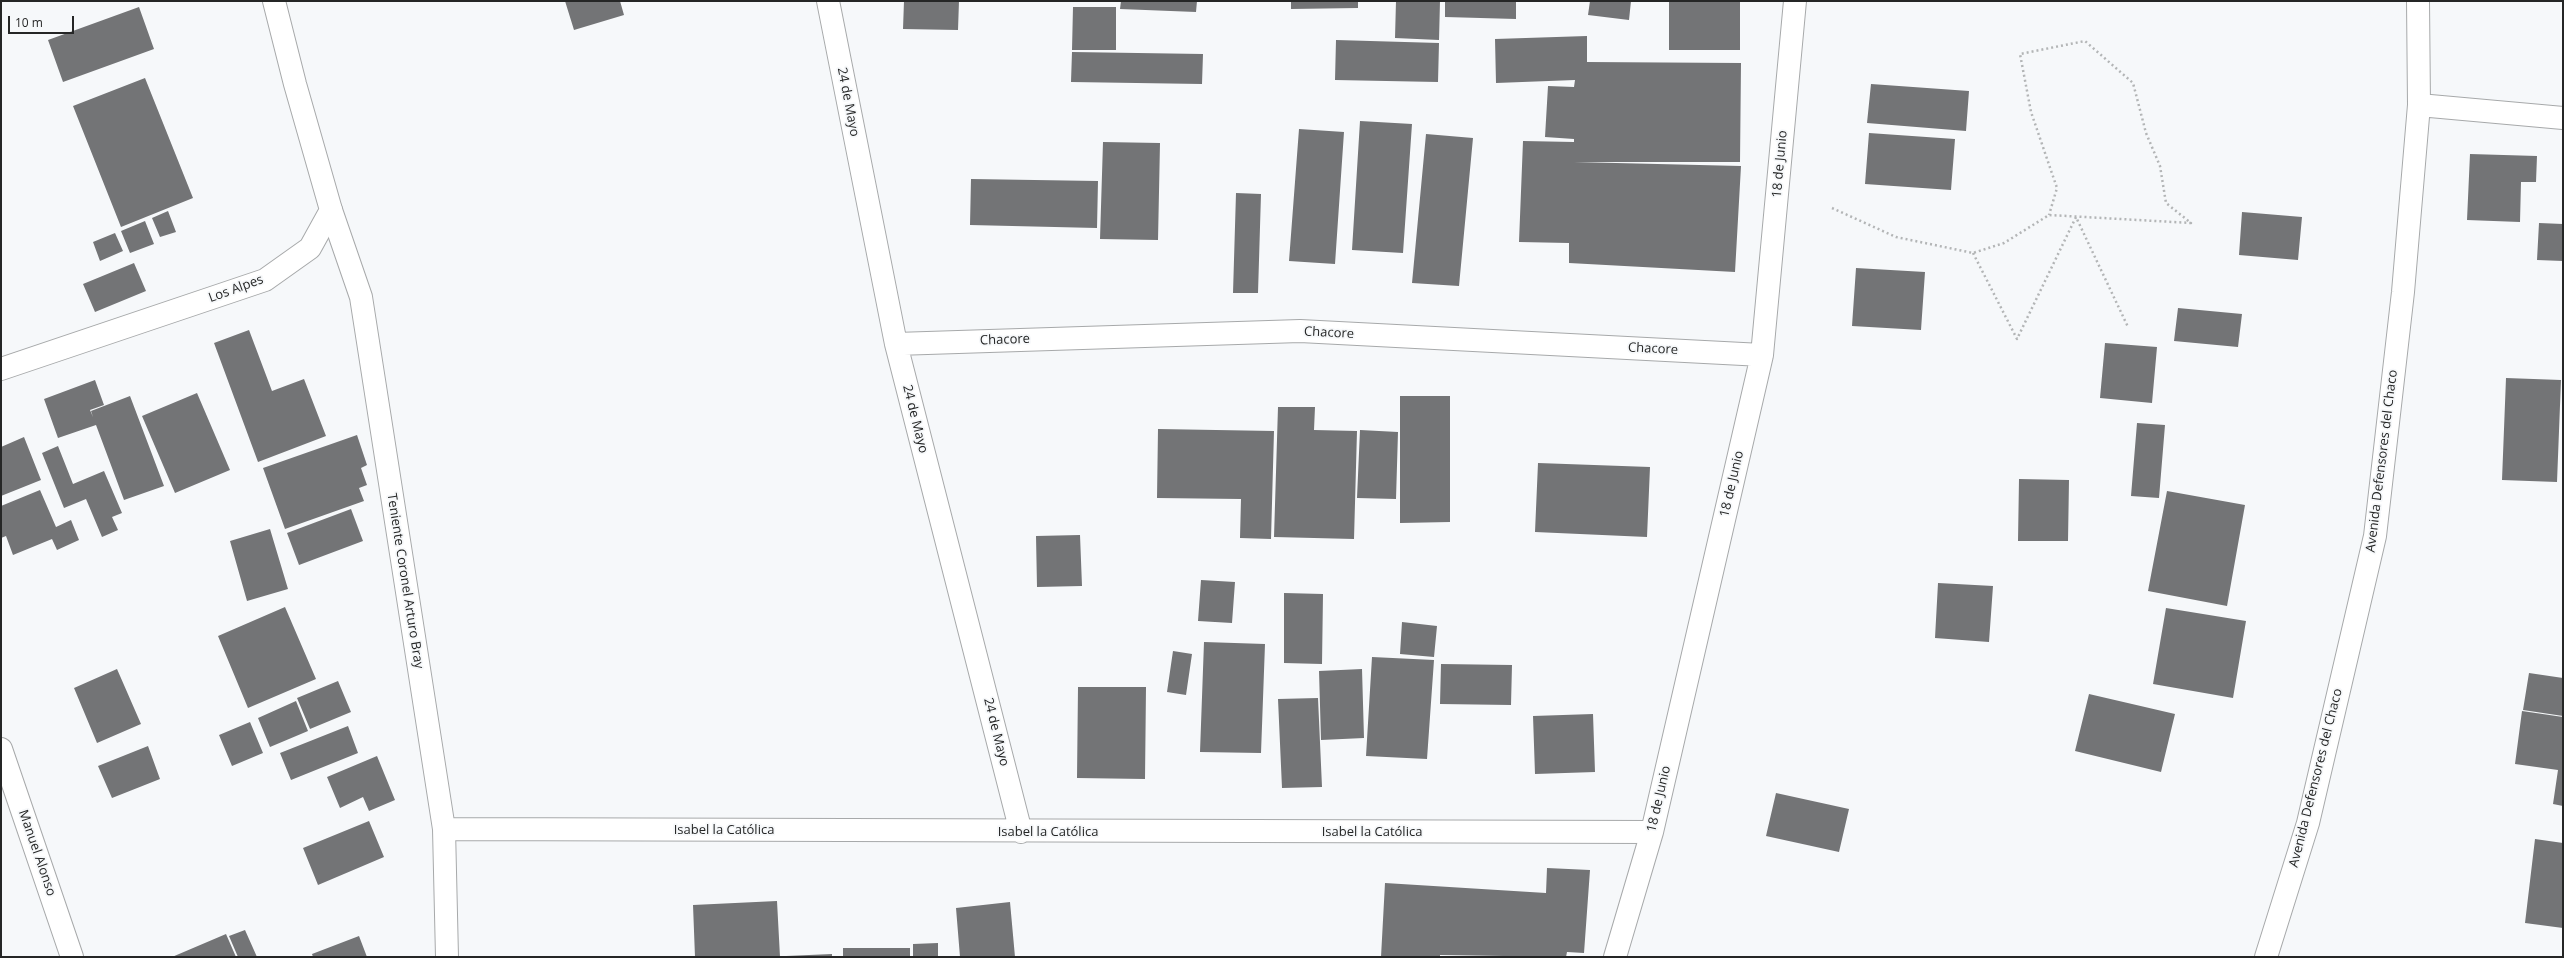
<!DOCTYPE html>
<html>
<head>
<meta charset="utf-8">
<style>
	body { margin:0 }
	#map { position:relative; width:2564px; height:958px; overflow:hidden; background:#f6f8fa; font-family:"Open Sans",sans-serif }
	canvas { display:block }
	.frame { position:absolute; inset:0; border:2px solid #252626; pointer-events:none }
	.scale { position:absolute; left:8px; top:16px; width:66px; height:18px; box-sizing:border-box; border:2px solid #252626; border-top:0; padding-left:5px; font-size:12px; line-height:14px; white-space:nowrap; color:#252626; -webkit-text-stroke:3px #f6f8fa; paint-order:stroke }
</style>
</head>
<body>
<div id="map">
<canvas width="2564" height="958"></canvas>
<div class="frame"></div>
<div class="scale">10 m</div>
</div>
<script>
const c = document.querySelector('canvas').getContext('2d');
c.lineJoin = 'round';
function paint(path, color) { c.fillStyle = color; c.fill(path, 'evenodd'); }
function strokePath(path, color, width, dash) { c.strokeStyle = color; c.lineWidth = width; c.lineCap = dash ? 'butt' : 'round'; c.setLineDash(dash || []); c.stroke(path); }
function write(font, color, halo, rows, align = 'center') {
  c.font = font + ' "Open Sans",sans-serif'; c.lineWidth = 3.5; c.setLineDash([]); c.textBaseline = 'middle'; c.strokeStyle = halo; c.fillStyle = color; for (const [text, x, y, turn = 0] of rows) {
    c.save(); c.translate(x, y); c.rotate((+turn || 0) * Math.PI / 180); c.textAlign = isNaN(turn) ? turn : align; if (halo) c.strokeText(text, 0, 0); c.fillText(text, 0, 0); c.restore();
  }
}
const building = new Path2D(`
	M 565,1 L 620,1 L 624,15 L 574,30 Z
	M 904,1 L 959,1 L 958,30 L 903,29 Z
	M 1121,1 L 1197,1 L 1196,12 L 1120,9 Z
	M 1291,1 L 1358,1 L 1358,8 L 1291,9 Z
	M 1396,1 L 1440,1 L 1439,40 L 1395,38 Z
	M 1445,1 L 1516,1 L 1516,19 L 1445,17 Z
	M 1590,1 L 1631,1 L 1629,20 L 1588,15 Z
	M 1669,1 L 1740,1 L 1740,50 L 1669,50 Z
	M 139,7 L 154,49 L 63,82 L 48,40 Z
	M 1073,7 L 1116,7 L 1116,50 L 1072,50 Z
	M 1587,36 L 1587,62 L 1741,63 L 1740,162 L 1574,162 L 1741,166 L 1735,272 L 1569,263 L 1569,243 L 1519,242 L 1523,141 L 1574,142 L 1574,139 L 1545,137 L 1548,86 L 1574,87 L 1575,80 L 1496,83 L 1495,39 Z
	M 1336,40 L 1439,43 L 1438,82 L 1335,80 Z
	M 1072,52 L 1203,54 L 1202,84 L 1071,82 Z
	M 145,78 L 193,198 L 121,227 L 73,106 Z
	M 1871,84 L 1969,91 L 1966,131 L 1867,123 Z
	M 1360,121 L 1412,124 L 1403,253 L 1352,250 Z
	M 1299,129 L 1344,132 L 1335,264 L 1289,261 Z
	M 1869,133 L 1955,139 L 1951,190 L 1865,184 Z
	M 1426,134 L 1473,138 L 1459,286 L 1412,283 Z
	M 1103,142 L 1160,143 L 1158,240 L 1100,239 Z
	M 2470,154 L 2537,156 L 2536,182 L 2521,182 L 2520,222 L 2467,220 Z
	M 971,179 L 1098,181 L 1097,228 L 970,225 Z
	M 1236,193 L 1261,194 L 1258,293 L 1233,293 Z
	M 168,211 L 176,232 L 160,237 L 152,218 Z
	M 2242,212 L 2302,217 L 2298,260 L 2239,255 Z
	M 145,221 L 154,244 L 130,253 L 121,231 Z
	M 2539,223 L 2563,224 L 2563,261 L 2537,260 Z
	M 115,233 L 123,251 L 100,261 L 93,242 Z
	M 134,263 L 146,291 L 95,312 L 83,284 Z
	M 1856,268 L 1925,272 L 1921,330 L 1852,326 Z
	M 2178,308 L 2242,314 L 2238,347 L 2174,341 Z
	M 249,330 L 272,391 L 304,379 L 326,436 L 258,462 L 214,343 Z
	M 2105,343 L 2157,347 L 2152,403 L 2100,398 Z
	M 2506,378 L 2561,380 L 2557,482 L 2502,480 Z
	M 95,380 L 104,405 L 90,410 L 93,417 L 91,411 L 130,396 L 164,486 L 124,500 L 96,425 L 58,438 L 44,399 Z
	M 197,393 L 230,470 L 175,493 L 142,416 Z
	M 1400,396 L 1450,396 L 1450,522 L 1400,523 Z
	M 1278,407 L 1315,407 L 1314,430 L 1357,431 L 1354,539 L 1274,537 Z
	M 2137,423 L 2165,425 L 2159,498 L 2131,496 Z
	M 1158,429 L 1274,431 L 1271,539 L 1240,538 L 1241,499 L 1157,498 Z
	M 1360,430 L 1398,432 L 1396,499 L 1357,498 Z
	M 357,435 L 367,465 L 361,468 L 367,485 L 359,488 L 364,501 L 285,529 L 263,468 Z
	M 24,437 L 41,480 L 1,496 L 1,447 Z
	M 58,446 L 73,484 L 104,471 L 122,513 L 112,517 L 118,530 L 102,537 L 86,499 L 64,508 L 42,453 Z
	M 1538,463 L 1650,467 L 1647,537 L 1535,532 Z
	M 2019,479 L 2069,480 L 2068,541 L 2018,541 Z
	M 40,490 L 56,527 L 71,520 L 79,540 L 57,550 L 52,539 L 13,555 L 6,536 L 1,538 L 1,506 Z
	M 2167,491 L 2245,505 L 2227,606 L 2148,591 Z
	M 351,509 L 363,541 L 299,565 L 287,533 Z
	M 270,529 L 288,589 L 247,601 L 230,541 Z
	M 1080,535 L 1082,586 L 1037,587 L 1036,536 Z
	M 1201,580 L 1235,582 L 1232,623 L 1198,621 Z
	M 1938,583 L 1993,586 L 1989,642 L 1935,638 Z
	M 1284,593 L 1323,594 L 1322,664 L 1284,663 Z
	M 285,607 L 316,679 L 248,708 L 218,636 Z
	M 2166,608 L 2246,621 L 2233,698 L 2153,684 Z
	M 1402,622 L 1437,626 L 1434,657 L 1400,654 Z
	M 1204,642 L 1265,644 L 1261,753 L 1200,752 Z
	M 1173,651 L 1192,654 L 1186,695 L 1167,692 Z
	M 1372,657 L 1434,660 L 1427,759 L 1366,756 Z
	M 1441,664 L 1512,665 L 1511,705 L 1440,704 Z
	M 117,669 L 141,724 L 97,743 L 74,688 Z
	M 1362,669 L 1364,738 L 1321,740 L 1319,671 Z
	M 2529,673 L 2563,678 L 2563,716 L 2523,710 Z
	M 338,681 L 351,712 L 310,729 L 297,698 Z
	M 1078,687 L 1146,687 L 1145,779 L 1077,778 Z
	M 2089,694 L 2175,714 L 2161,772 L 2075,751 Z
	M 1318,698 L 1322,787 L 1282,788 L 1278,699 Z
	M 296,701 L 308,731 L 270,747 L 258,718 Z
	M 2522,711 L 2563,717 L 2563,806 L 2553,804 L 2558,770 L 2515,764 Z
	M 1593,714 L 1595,772 L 1535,774 L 1533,716 Z
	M 250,722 L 263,753 L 232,766 L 219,735 Z
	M 348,726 L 358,753 L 291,780 L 280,753 Z
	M 148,746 L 160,779 L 112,798 L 98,766 Z
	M 377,756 L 395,800 L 369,811 L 363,797 L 340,808 L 327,777 Z
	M 1776,793 L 1849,809 L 1839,852 L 1766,836 Z
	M 369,821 L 384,857 L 318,885 L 303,848 Z
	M 2535,839 L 2563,843 L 2563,928 L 2525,923 Z
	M 1547,868 L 1590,870 L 1584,953 L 1567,952 L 1566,957 L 1440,955 L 1440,957 L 1381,957 L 1385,883 L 1546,893 Z
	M 777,901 L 780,957 L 695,957 L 693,905 Z
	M 1010,902 L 1015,957 L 960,957 L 956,908 Z
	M 245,930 L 257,957 L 238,957 L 229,936 Z
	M 226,934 L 236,957 L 172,957 Z
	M 359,936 L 367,957 L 313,957 L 312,954 Z
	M 938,943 L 938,957 L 913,957 L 913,944 Z
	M 843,948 L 910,948 L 910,957 L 843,957 Z
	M 832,954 L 832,957 L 786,957 L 786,956 Z`);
const path = new Path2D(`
	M 1832,208 L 1896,237 L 1973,253 L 2004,243 L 2049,215 L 2191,223 L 2166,203 L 2160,166 L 2146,133 L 2133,83 L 2085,41 L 2020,54 L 2031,112 L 2057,188 L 2049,215
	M 1973,253 L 2017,339 L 2076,217 L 2128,327`);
const street = new Path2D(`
	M 828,1 L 896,344 L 1021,832
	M 331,210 L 361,297 L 444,829 L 447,957
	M 896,344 L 1300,331 L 1762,355
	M 1,749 L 72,957
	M 444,829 L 1652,832
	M 1615,957 L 1652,832 L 1762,355 L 1795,1`);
const secondary = new Path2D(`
	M 2419,105 L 2563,118
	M 1,369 L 265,280 L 310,248 L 331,210 L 295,84 L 274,1
	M 2266,957 L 2308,823 L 2375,536 L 2403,292 L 2419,105 L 2418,1`);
const streetNames = [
	["24 de Mayo",848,102,79],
	["18 de Junio",1780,164,-85],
	["Los Alpes",236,289,-20],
	["Chacore",1329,333,3],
	["Chacore",1005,340,-2],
	["Chacore",1653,349,3],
	["24 de Mayo",915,419,76],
	["Avenida Defensores del Chaco",2382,461,-83],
	["18 de Junio",1732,484,-77],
	["Teniente Coronel Arturo Bray",405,581,81],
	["24 de Mayo",996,732,76],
	["Avenida Defensores del Chaco",2316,778,-76],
	["18 de Junio",1659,799,-77],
	["Isabel la Católica",724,830],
	["Isabel la Católica",1048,832],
	["Isabel la Católica",1372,832],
	["Manuel Alonso",37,853,71]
];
paint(building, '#737476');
strokePath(street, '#a7a9aa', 24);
strokePath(secondary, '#a7a9aa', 24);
strokePath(path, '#b3b5b6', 2.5, [2, 3]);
strokePath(street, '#fff', 22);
strokePath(secondary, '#fff', 22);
write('13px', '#252626', '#f6f8fa', streetNames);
</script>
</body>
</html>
